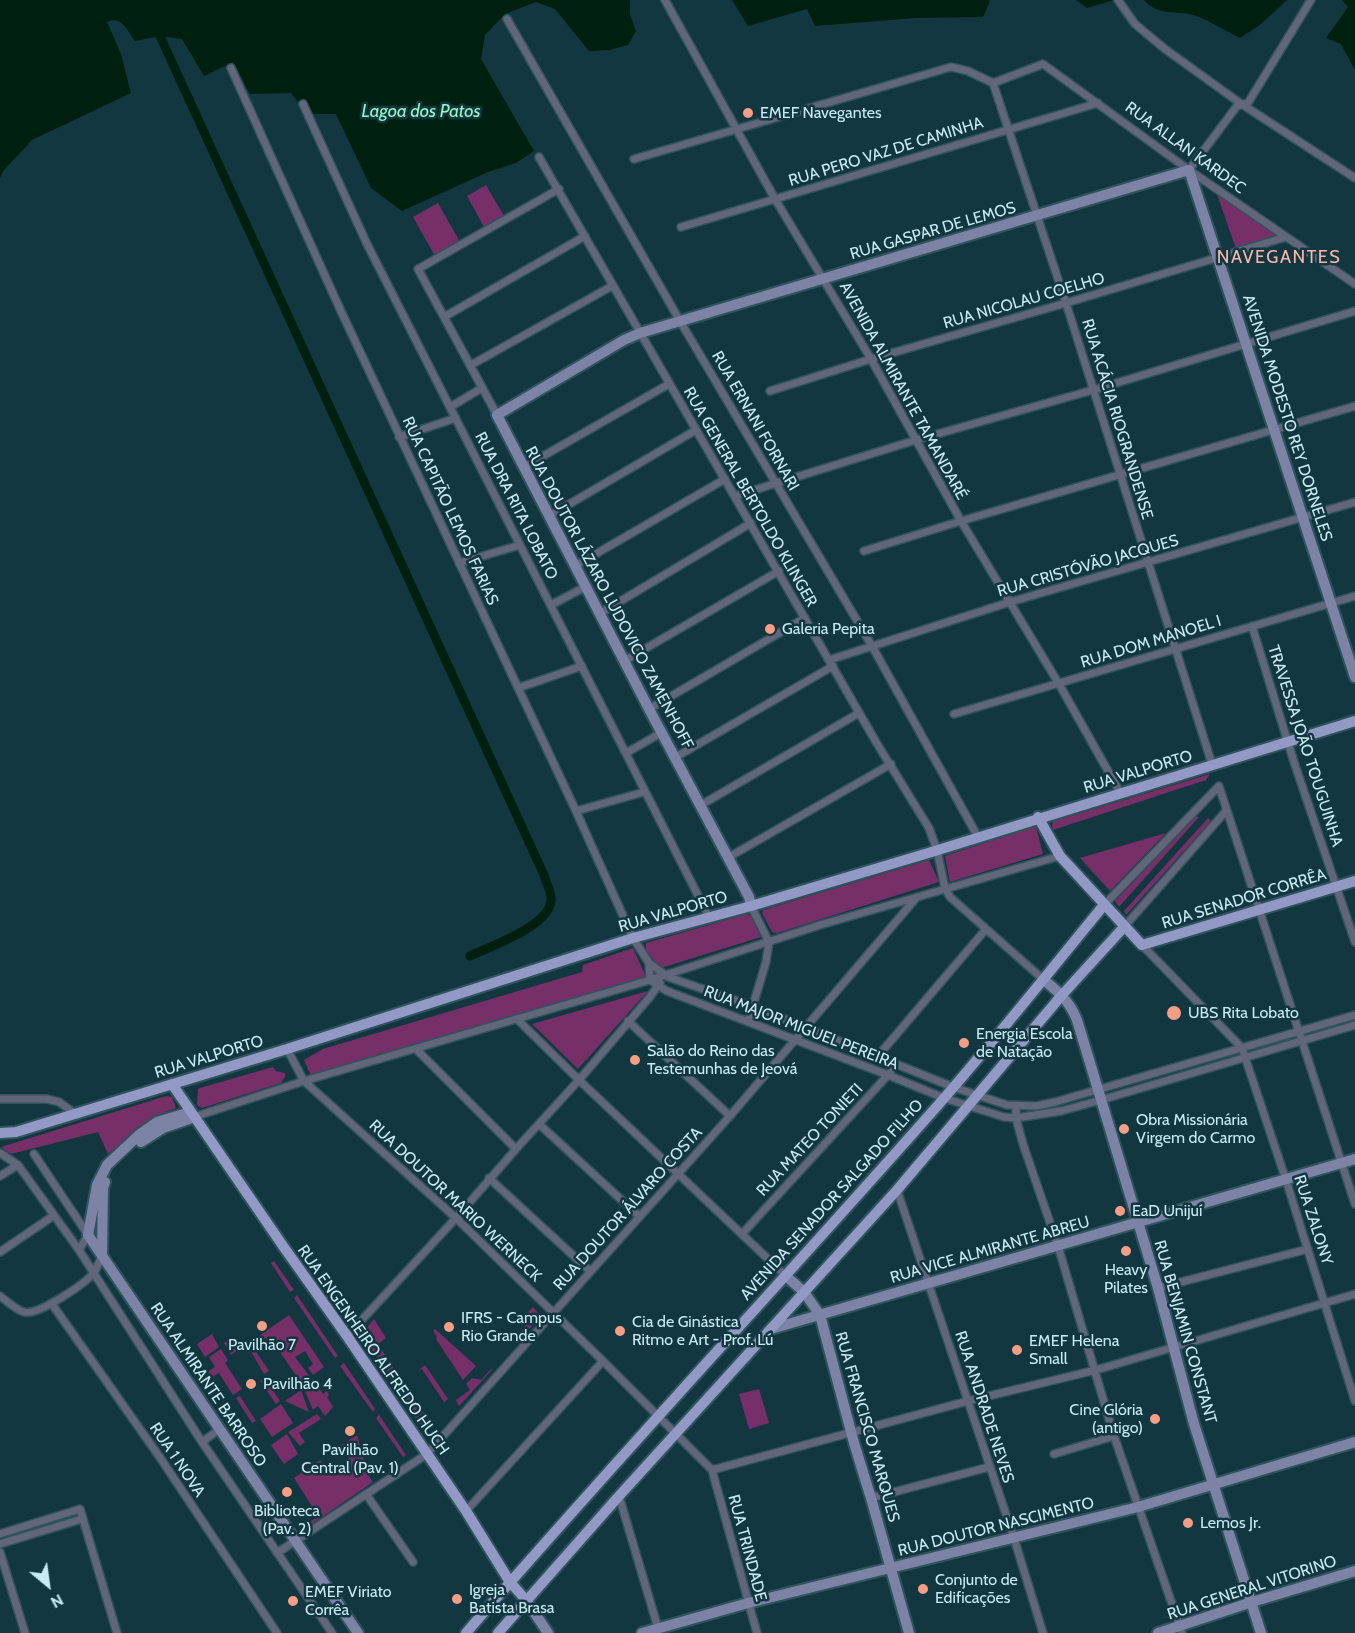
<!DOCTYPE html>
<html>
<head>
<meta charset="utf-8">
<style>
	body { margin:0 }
	#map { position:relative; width:1355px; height:1633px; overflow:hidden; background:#123740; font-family:Cabin,sans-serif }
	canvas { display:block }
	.north { position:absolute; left:18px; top:1555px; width:60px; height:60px; -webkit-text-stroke:4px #123740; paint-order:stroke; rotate:151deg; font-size:16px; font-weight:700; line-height:24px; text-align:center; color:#c8eaf3 }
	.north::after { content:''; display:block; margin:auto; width:21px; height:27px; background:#c8eaf3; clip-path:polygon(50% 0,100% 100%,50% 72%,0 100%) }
</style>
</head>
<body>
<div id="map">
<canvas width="1355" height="1633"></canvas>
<div class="north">N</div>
</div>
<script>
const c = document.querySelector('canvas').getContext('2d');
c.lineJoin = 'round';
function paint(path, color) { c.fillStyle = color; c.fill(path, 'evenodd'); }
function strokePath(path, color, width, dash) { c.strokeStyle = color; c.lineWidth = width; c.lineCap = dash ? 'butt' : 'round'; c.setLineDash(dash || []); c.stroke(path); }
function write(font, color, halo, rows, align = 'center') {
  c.font = font + ' Cabin,sans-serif'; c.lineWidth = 5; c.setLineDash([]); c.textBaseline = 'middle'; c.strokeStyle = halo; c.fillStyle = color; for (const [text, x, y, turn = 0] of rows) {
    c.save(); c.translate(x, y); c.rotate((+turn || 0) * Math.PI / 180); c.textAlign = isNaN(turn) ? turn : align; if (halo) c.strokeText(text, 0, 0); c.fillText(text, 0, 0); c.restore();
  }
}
const green = new Path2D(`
	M 486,185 L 504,216 L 484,227 L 467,196 Z
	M 1217,194 L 1279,237 L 1236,249 Z
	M 438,203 L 460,242 L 435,256 L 413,217 Z
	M 1210,774 L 1206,780 L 1053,830 L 1052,825 L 1054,821 Z
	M 1195,817 L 1199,817 L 1119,907 L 1115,901 Z
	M 1208,818 L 1211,821 L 1126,915 L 1124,911 Z
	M 1033,827 L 1036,827 L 1043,854 L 950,882 L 945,856 Z
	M 1166,833 L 1110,891 L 1080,858 Z
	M 929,860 L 939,882 L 777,933 L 772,932 L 762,913 L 763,910 Z
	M 747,914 L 751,916 L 761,937 L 664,967 L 659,967 L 646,950 L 646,943 Z
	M 633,948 L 646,977 L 311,1076 L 304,1060 L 323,1049 L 582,972 L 583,965 Z
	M 648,991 L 578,1069 L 532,1024 Z
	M 273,1067 L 276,1071 L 285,1073 L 285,1077 L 281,1083 L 202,1108 L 197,1105 L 198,1089 L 200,1088 Z
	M 166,1096 L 172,1097 L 176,1108 L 152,1117 L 144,1126 L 108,1154 L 98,1132 L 11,1154 L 1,1147 Z
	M 274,1261 L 294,1290 L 290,1292 L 271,1263 Z
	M 297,1295 L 338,1356 L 335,1358 L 294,1298 Z
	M 533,1307 L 541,1316 L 524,1335 L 521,1331 L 527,1324 L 522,1318 Z
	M 289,1315 L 324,1367 L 313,1375 L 308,1368 L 313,1364 L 305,1351 L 295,1357 L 310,1377 L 301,1383 L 269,1336 L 253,1347 L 269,1371 L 264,1374 L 249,1348 L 252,1346 L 250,1342 Z
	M 374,1319 L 386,1338 L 378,1344 L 400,1378 L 393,1383 L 361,1335 Z
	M 435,1329 L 476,1366 L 463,1380 L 436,1339 L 437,1337 L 433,1331 Z
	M 212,1334 L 219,1347 L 205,1357 L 197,1344 Z
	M 232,1338 L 240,1349 L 231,1355 L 224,1343 Z
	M 221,1349 L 228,1360 L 225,1363 L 242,1389 L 233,1395 L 219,1373 L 203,1383 L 199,1377 L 215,1367 L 209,1357 Z
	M 344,1363 L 375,1409 L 373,1412 L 340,1366 Z
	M 425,1365 L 448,1399 L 444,1402 L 422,1369 L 419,1370 Z
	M 491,1369 L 492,1370 L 459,1406 L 456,1400 L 470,1390 L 466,1384 L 472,1378 L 481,1380 Z
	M 265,1378 L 280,1401 L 276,1404 L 260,1381 Z
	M 314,1381 L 323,1394 L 327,1391 L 329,1395 L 327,1397 L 333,1407 L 325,1416 L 318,1406 L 313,1410 L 304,1389 Z
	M 408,1389 L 431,1424 L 423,1429 L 400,1394 Z
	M 759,1389 L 769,1423 L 749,1429 L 739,1394 Z
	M 301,1390 L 309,1412 L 285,1401 Z
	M 240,1396 L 256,1421 L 252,1423 L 236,1398 Z
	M 281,1404 L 293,1423 L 272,1437 L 260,1419 Z
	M 317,1414 L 321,1419 L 299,1433 L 305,1442 L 300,1446 L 288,1432 Z
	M 379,1415 L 406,1455 L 403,1457 L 376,1418 Z
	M 287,1434 L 298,1454 L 284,1464 L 271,1445 Z
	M 357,1435 L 364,1460 L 368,1466 L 364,1469 L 373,1482 L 303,1530 L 302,1528 L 318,1516 L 294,1478 L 320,1460 L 331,1475 L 350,1461 L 340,1446 Z`);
const water = new Path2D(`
	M 0,0 L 630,0 L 630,14 L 636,31 L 628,45 L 609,50 L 589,51 L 555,9 L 536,2 L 505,14 L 485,35 L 481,59 L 534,151 L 516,163 L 488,172 L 402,211 L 371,188 L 336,114 L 307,114 L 291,93 L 250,94 L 233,62 L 204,76 L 182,39 L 160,36 L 135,41 C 127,30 121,15 107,22 L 121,54 L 131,93 L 32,140 L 4,170 L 0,178 Z
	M 732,0 L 989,0 L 990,1 L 983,17 L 916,18 L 815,26 L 807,9 L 748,26 Z
	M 1076,0 L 1114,0 L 1087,8 Z
	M 1144,0 L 1287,0 L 1260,25 L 1240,38 C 1226,31 1207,19 1193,15 C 1176,10 1159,17 1144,0 Z
	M 1342,0 L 1355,0 L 1355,70 L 1341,44 L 1326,38 L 1348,7 Z`);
const canal = new Path2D(`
	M 160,36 L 544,875 C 546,882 551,891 551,898 C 553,925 491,946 470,956`);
const street = new Path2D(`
	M 665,0 L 775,199 L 871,359 L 961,521 L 1059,684 L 1121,794
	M 1118,0 L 1135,24 L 1165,49 L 1240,103 L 1355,178
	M 507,19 L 680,321 L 872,646 L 978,837
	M 231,68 L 340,309 L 576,811 L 633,938 L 649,963 L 668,977 L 752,1006 L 953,1087 L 1007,1105 L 1036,1106 L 1055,1102 L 1355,1015
	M 993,83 L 1066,303 L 1212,764
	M 993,83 L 1043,64 L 1189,170 L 1355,284
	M 303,104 L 367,244 L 709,917
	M 539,157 L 876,742 L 929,828 L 937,850 L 945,888 L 950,897 L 1044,980
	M 634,159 L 951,67 L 968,71 L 993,83
	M 1189,170 L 1237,106 L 1248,103 L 1311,0
	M 681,227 L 1098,103
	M 444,317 L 585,236
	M 471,365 L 612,286
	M 770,391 L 871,359 L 1066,303 L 1286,237
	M 450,407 L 482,388
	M 497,415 L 418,269 L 559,189
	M 399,437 L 456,418
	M 524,467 L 669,384
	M 735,496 L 916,440 L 1093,390 L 1355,311
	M 549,516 L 696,430
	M 864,551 L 961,521 L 1355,406
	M 459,563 L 520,545
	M 575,566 L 725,479
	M 551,605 L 585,587
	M 599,614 L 751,523
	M 1252,626 L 1294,762 L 1355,942
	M 829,660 L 1010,602 L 1355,502
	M 624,661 L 779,571
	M 518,688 L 582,666
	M 649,709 L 805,618
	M 954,714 L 1355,596
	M 626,753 L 661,733
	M 676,757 L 833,666
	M 701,805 L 859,713
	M 576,811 L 644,792
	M 729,857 L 891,764
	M 1104,905 L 1219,786 L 1355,1204
	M 1124,927 L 1226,811
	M 1142,945 L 1242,1048 L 1286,1180 L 1355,1401
	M 649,963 L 650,980 L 667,991 L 888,1075 L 944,1098 L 1004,1117 L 1016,1118 L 1061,1111 L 1101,1100 L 1355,1025
	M 517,1019 L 579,1080 L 786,1276
	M 628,1021 L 730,1116
	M 748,1022 L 766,962 L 769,942 L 751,906
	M 287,1049 L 304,1081 L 456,1218 L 603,1361 L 712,1470 L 757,1633
	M 416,1049 L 516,1149
	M 878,1056 L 986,929
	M 0,1099 L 47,1099 L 59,1102 L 76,1114
	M 1016,1107 L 1016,1118 L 1023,1144 L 1058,1246 L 1114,1436 L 1182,1633
	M 194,1117 L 304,1081 L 650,980 L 820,925 L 1060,856
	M 539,1124 L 639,1216
	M 0,1153 L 18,1165 L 79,1250 L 202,1442 L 332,1633
	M 34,1154 L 88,1235 L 79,1250
	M 0,1176 L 18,1165
	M 489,1178 L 590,1271
	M 897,1190 L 1014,1538 L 1043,1633
	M 742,1234 L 888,1075 L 896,1064
	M 0,1252 L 53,1216
	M 1158,1288 L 1308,1249
	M 0,1296 C 7,1301 16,1310 24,1312 C 38,1316 84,1284 94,1273 C 97,1269 99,1261 102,1256
	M 52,1304 L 161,1459 L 277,1633
	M 347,1336 L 456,1218 L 516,1149 L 579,1080 L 649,998 L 660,983
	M 202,1442 L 220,1429
	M 1054,1454 L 1114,1436
	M 712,1470 L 968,1401 L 1096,1370 L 1355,1294
	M 366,1494 L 413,1562
	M 619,1496 L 658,1628
	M 871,1498 L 989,1467
	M 466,1511 L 603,1361
	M 0,1534 L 80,1509 L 117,1633
	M 0,1544 L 82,1519
	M 0,1552 L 25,1633
	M 277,1553 L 427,1454 L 730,1116 L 917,897`);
const secondary = new Path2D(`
	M 751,906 L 749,897 L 649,709 L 497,415 L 624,340 L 640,333 L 1189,170 L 1355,677
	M 1044,980 C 1059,992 1070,1002 1077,1020 L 1158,1288 L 1194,1424 L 1261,1633
	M 190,1112 L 157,1122 L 140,1134 L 107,1165 L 97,1185 L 88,1235 L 358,1633
	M 141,1142 L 163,1128 L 192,1118
	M 102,1256 L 103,1188 L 105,1182
	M 786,1276 L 804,1292 L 820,1315 L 854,1443 L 871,1498 L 909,1633
	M 771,1329 L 1355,1159
	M 526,1600 L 548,1633
	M 642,1633 L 748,1603 L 1138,1507 L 1355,1442
	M 1158,1633 L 1252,1602 L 1355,1571`);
const primary = new Path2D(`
	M 1038,817 L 1060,856 L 1142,945 L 1355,881
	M 172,1084 L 283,1246 L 347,1336 L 466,1511 L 510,1582 L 526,1600
	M 0,1133 L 16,1132 L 287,1049 L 633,938 L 751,906 L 925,854 L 1355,721
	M 466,1633 C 621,1454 783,1281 939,1104 C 996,1039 1049,972 1104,905
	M 498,1633 L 619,1496 L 897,1190 L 1062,995 L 1124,927`);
const markers = [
	[748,113,6,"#f49e86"],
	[770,629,6,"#f49e86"],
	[1174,1013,8,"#f49e86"],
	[964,1043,6,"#f49e86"],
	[635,1060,6,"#f49e86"],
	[1124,1129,6,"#f49e86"],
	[1120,1211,6,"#f49e86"],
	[1126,1251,6,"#f49e86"],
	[262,1326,6,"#f49e86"],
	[449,1327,6,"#f49e86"],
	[620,1331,6,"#f49e86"],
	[1017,1350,6,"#f49e86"],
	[251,1384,6,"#f49e86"],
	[1155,1419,6,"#f49e86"],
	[350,1431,6,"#f49e86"],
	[287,1492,6,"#f49e86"],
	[1188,1523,6,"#f49e86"],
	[923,1589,6,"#f49e86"],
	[457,1599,6,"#f49e86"],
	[293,1601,6,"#f49e86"]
];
const poiNames = [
	["EMEF Navegantes",760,113],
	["Galeria Pepita",782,629],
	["UBS Rita Lobato",1188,1013],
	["Energia Escola",976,1034],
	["de Natação",976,1052],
	["Salão do Reino das",647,1051],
	["Testemunhas de Jeová",647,1069],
	["Obra Missionária",1136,1120],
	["Virgem do Carmo",1136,1138],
	["EaD Unijuí",1132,1211],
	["Heavy",1126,1270,"center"],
	["Pilates",1126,1288,"center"],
	["IFRS - Campus",461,1318],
	["Rio Grande",461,1336],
	["Cia de Ginástica",632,1322],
	["Ritmo e Art - Prof. Lú",632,1340],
	["EMEF Helena",1029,1341],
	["Small",1029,1359],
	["Pavilhão 7",262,1345,"center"],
	["Pavilhão 4",263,1384],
	["Cine Glória",1143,1410,"right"],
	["(antigo)",1143,1428,"right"],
	["Pavilhão",350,1450,"center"],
	["Central (Pav. 1)",350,1468,"center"],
	["Biblioteca",287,1511,"center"],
	["(Pav. 2)",287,1529,"center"],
	["Lemos Jr.",1200,1523],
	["Conjunto de",935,1580],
	["Edificações",935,1598],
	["Igreja",469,1590],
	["Batista Brasa",469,1608],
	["EMEF Viriato",305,1592],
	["Corrêa",305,1610]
];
const streetNames = [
	["RUA ALLAN KARDEC",1185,148,36],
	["RUA PERO VAZ DE CAMINHA",886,152,-17],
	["RUA GASPAR DE LEMOS",933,231,-16],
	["RUA NICOLAU COELHO",1024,301,-16],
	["AVENIDA ALMIRANTE TAMANDARÉ",903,391,61],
	["AVENIDA MODESTO REY DORNELES",1287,418,72],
	["RUA ACÁCIA RIOGRANDENSE",1117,419,73],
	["RUA ERNANI FORNARI",755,421,60],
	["RUA GENERAL BERTOLDO KLINGER",750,497,60],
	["RUA DRA RITA LOBATO",516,506,63],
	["RUA CAPITÃO LEMOS FARIAS",450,511,65],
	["RUA CRISTÓVÃO JACQUES",1088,566,-16],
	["RUA DOUTOR LÁZARO LUDOVICO ZAMENHOFF",609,598,62],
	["RUA DOM MANOEL I",1151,642,-17],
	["TRAVESSA JOÃO TOUGUINHA",1305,746,72],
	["RUA VALPORTO",1138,772,-17],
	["RUA SENADOR CORRÊA",1244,899,-17],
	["RUA VALPORTO",673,912,-16],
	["RUA MAJOR MIGUEL PEREIRA",801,1028,21],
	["RUA VALPORTO",209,1057,-17],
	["RUA MATEO TONIETI",810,1140,-47],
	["AVENIDA SENADOR SALGADO FILHO",832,1200,-48],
	["RUA DOUTOR MARIO WERNECK",455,1201,43],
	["RUA DOUTOR ÁLVARO COSTA",628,1209,-48],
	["RUA ZALONY",1313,1220,72],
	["RUA VICE ALMIRANTE ABREU",990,1250,-16],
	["RUA BENJAMIN CONSTANT",1185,1332,74],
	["RUA ENGENHEIRO ALFREDO HUCH",373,1350,55],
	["RUA ALMIRANTE BARROSO",208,1385,56],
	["RUA ANDRADE NEVES",984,1407,72],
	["RUA FRANCISCO MARQUES",867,1427,74],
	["RUA 1 NOVA",177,1460,56],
	["RUA DOUTOR NASCIMENTO",996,1527,-14],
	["RUA TRINDADE",747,1548,75],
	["RUA GENERAL VITORINO",1252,1588,-18]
];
const waterNames = [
	["Lagoa dos Patos",421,112]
];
const neighbourhoodNames = [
	["NAVEGANTES",1279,258]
];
paint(green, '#772f68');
paint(water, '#00200f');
strokePath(canal, '#00200f', 9);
strokePath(street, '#2f545d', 10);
strokePath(secondary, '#2f545d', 14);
strokePath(primary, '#2f545d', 14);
strokePath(street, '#62667b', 7);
strokePath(secondary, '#7d83a4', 10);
strokePath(primary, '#9299c4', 10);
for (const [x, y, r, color] of markers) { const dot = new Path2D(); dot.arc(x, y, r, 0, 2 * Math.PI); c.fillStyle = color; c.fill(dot); strokePath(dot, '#123740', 2); }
write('16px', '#c8eaf3', '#123740', poiNames, 'left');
write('16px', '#c8eaf3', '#123740', streetNames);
write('italic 18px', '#96fabe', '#123740', waterNames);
c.letterSpacing = '1.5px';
write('18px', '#f9b8a6', '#123740', neighbourhoodNames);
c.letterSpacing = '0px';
</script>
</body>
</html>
